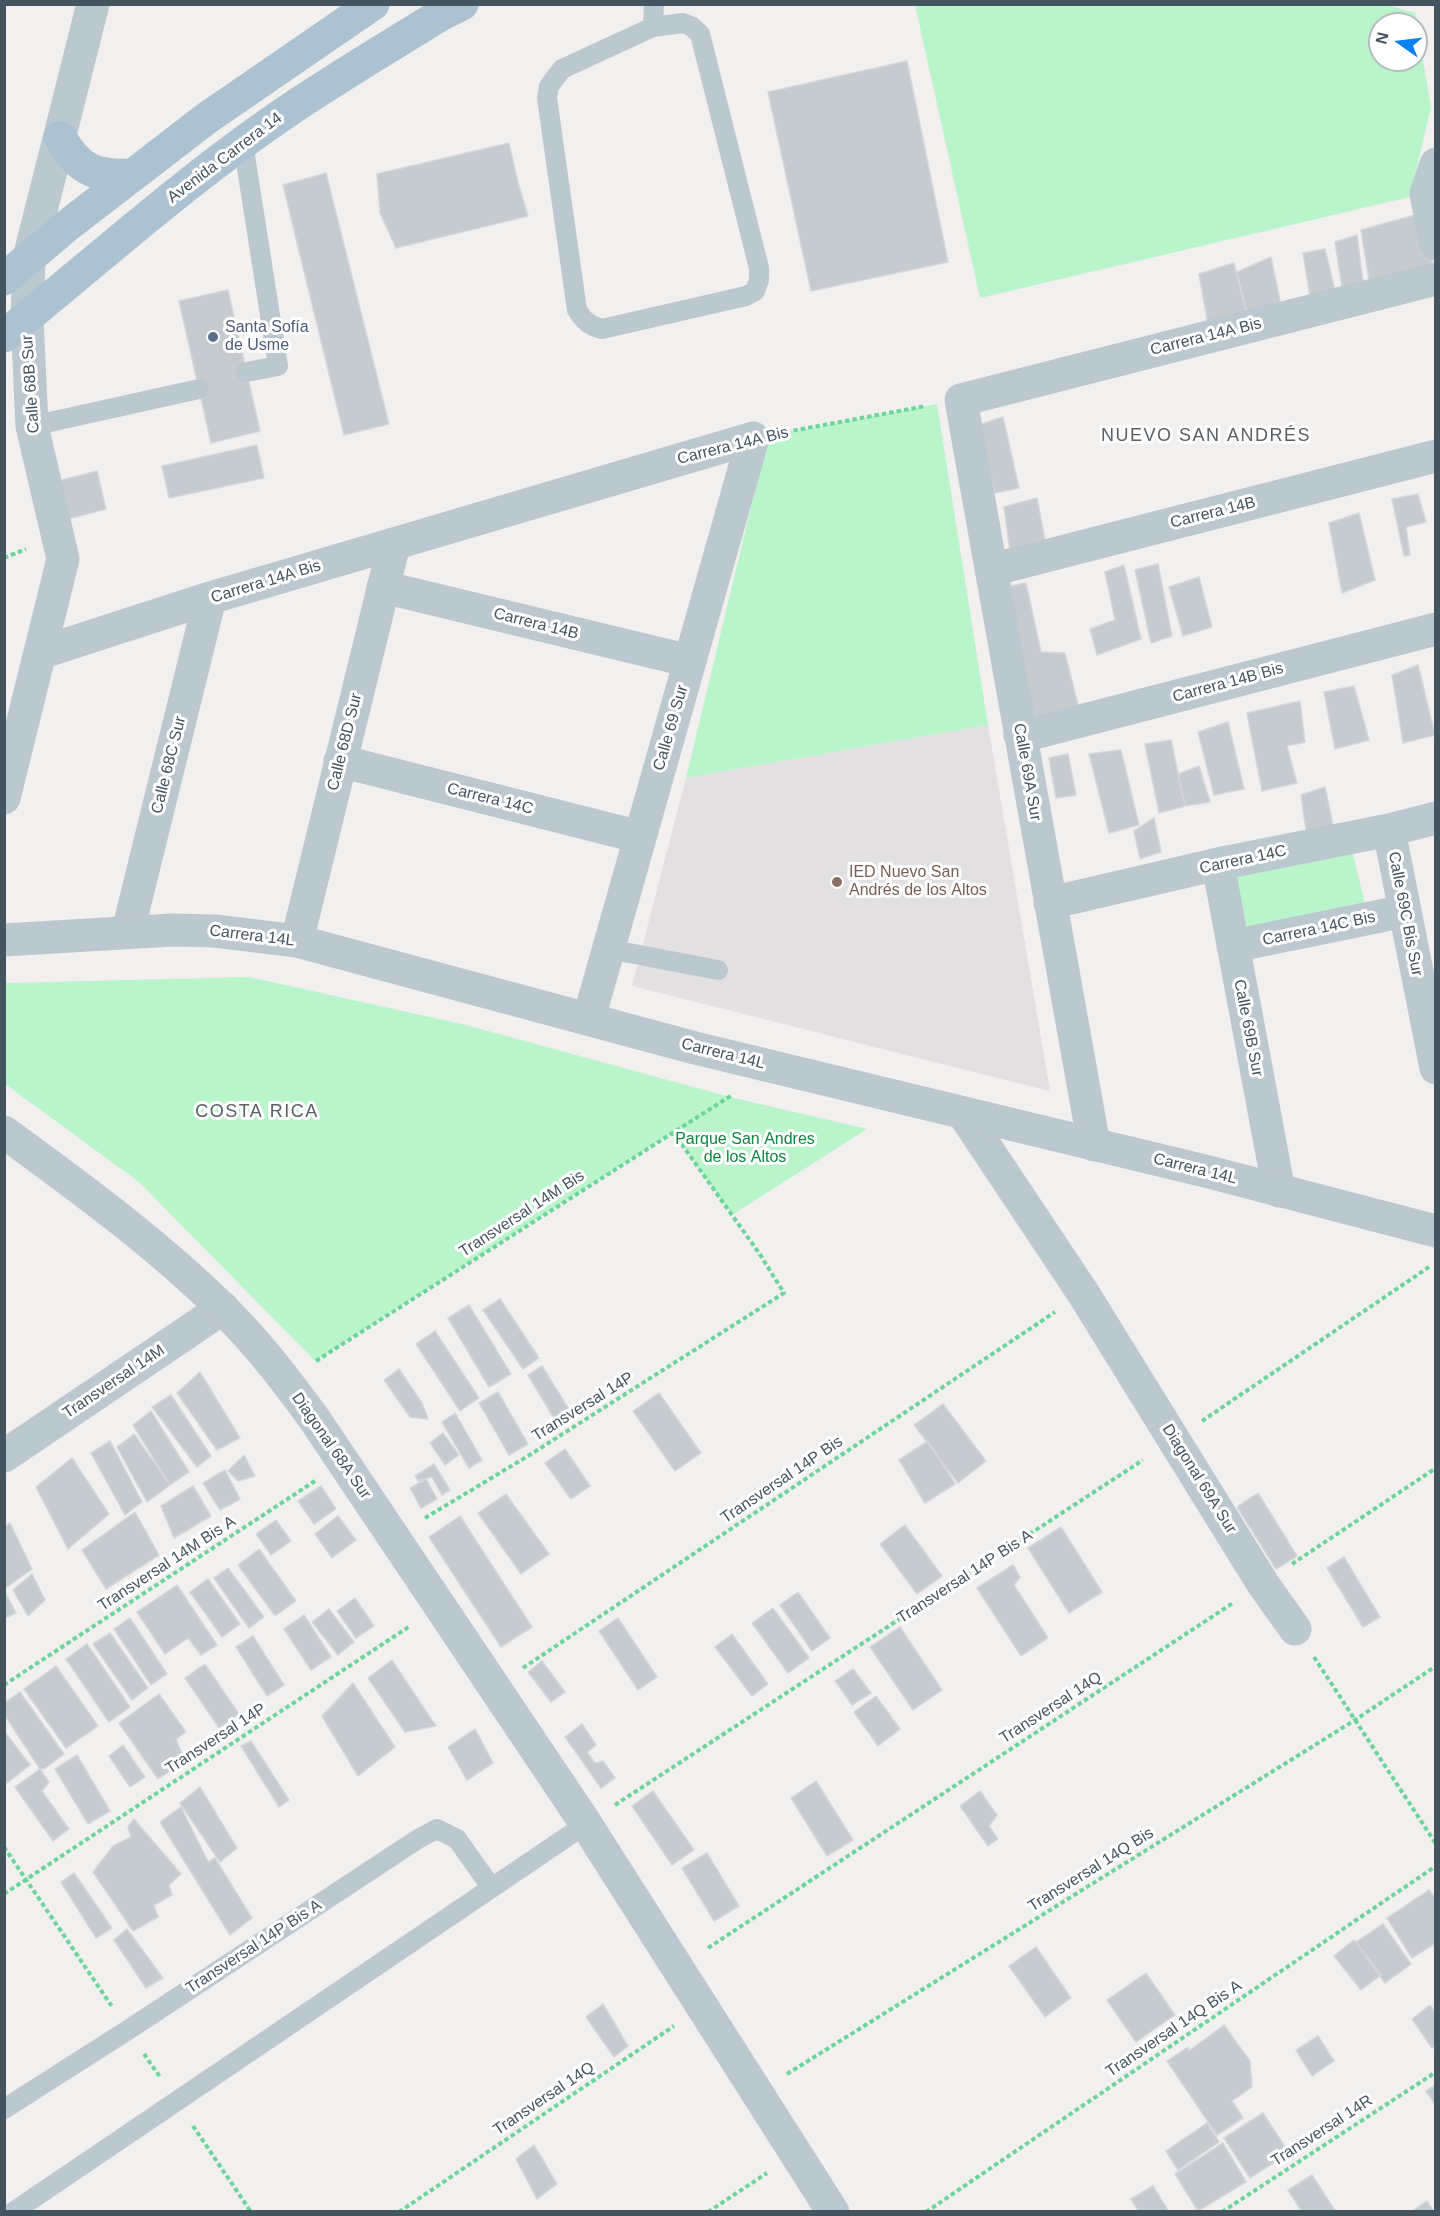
<!DOCTYPE html>
<html>
<head>
<meta charset="utf-8">
<style>
	body { margin:0 }
	#map { position:relative; width:1440px; height:2216px; overflow:hidden; background:#f2efef; font-family:Helvetica,sans-serif }
	canvas { display:block }
	.frame { position:absolute; inset:0; border:6px solid #45555f; pointer-events:none }
	.north { position:absolute; left:1368px; top:12px; width:60px; height:60px; box-sizing:border-box; background:#fff; border:2px solid #b5bbbf; border-radius:50%; rotate:284deg; font-size:16px; font-weight:700; line-height:24px; text-align:center; color:#45555f }
	.north::after { content:''; display:block; margin:auto; width:21px; height:27px; background:#0782f4; clip-path:polygon(50% 0,100% 100%,50% 72%,0 100%) }
</style>
</head>
<body>
<div id="map">
<canvas width="1440" height="2216"></canvas>
<div class="frame"></div>
<div class="north">N</div>
</div>
<script>
const c = document.querySelector('canvas').getContext('2d');
c.lineJoin = 'round';
function paint(path, color) { c.fillStyle = color; c.fill(path, 'evenodd'); }
function strokePath(path, color, width, dash) { c.strokeStyle = color; c.lineWidth = width; c.lineCap = dash ? 'butt' : 'round'; c.setLineDash(dash || []); c.stroke(path); }
function write(font, color, halo, rows, align = 'center') {
  c.font = font + ' Helvetica,sans-serif'; c.lineWidth = 6; c.setLineDash([]); c.textBaseline = 'middle'; c.strokeStyle = halo; c.fillStyle = color; for (const [text, x, y, turn = 0] of rows) {
    c.save(); c.translate(x, y); c.rotate((+turn || 0) * Math.PI / 180); c.textAlign = isNaN(turn) ? turn : align; if (halo) c.strokeText(text, 0, 0); c.fillText(text, 0, 0); c.restore();
  }
}
const education = new Path2D(`
	M 988,725 L 1050,1091 L 632,986 L 686,778 Z`);
const green = new Path2D(`
	M 1384,4 L 1415,13 L 1431,107 L 1410,197 L 980,298 L 915,5 ZM 1380,24 L 1416,24 L 1416,60 L 1380,60 Z
	M 937,404 L 988,725 L 686,778 L 768,436 Z
	M 1352,850 L 1365,904 L 1248,932 L 1236,877 Z
	M 249,977 L 466,1025 L 730,1097 L 867,1129 L 732,1215 L 673,1132 L 315,1361 L 139,1182 L 5,1084 L 5,983 Z`);
const building = new Path2D(`
	M 907,61 L 948,262 L 811,291 L 768,92 Z
	M 509,143 L 518,183 L 528,216 L 396,248 L 380,213 L 377,174 Z
	M 326,173 L 389,424 L 344,435 L 283,185 Z
	M 1422,213 L 1434,270 L 1370,286 L 1361,230 Z
	M 1357,235 L 1364,290 L 1343,294 L 1335,242 Z
	M 1325,249 L 1337,299 L 1311,303 L 1303,253 Z
	M 1271,257 L 1282,311 L 1248,319 L 1237,272 Z
	M 1234,263 L 1248,319 L 1209,330 L 1199,274 Z
	M 228,290 L 260,431 L 211,443 L 179,301 Z
	M 1003,417 L 1019,488 L 995,493 L 979,425 Z
	M 257,445 L 264,478 L 169,498 L 162,466 Z
	M 97,471 L 106,509 L 68,519 L 58,481 Z
	M 1418,494 L 1426,522 L 1406,527 L 1410,555 L 1404,556 L 1392,499 Z
	M 1037,498 L 1047,550 L 1011,558 L 1004,507 Z
	M 1359,513 L 1375,580 L 1342,593 L 1329,523 Z
	M 1158,564 L 1172,636 L 1151,643 L 1135,570 Z
	M 1124,565 L 1141,639 L 1097,655 L 1090,629 L 1115,620 L 1105,572 Z
	M 1199,577 L 1212,627 L 1183,636 L 1169,587 Z
	M 1026,583 L 1041,652 L 1065,653 L 1081,717 L 1032,725 L 1003,588 Z
	M 1418,665 L 1435,735 L 1403,743 L 1392,675 Z
	M 1354,686 L 1369,740 L 1335,749 L 1324,692 Z
	M 1300,701 L 1305,742 L 1287,746 L 1297,783 L 1262,791 L 1247,713 Z
	M 1228,722 L 1244,789 L 1214,795 L 1198,732 Z
	M 1171,740 L 1185,806 L 1159,813 L 1145,744 Z
	M 1121,750 L 1139,825 L 1109,833 L 1089,754 Z
	M 1068,754 L 1076,795 L 1056,798 L 1049,758 Z
	M 1199,766 L 1210,802 L 1185,806 L 1178,774 Z
	M 1325,787 L 1334,830 L 1307,837 L 1301,795 Z
	M 1154,818 L 1161,852 L 1140,859 L 1134,831 Z
	M 500,1299 L 539,1358 L 523,1369 L 483,1310 Z
	M 469,1305 L 511,1374 L 489,1387 L 448,1318 Z
	M 435,1331 L 479,1398 L 460,1411 L 416,1344 Z
	M 542,1366 L 570,1411 L 555,1420 L 528,1375 Z
	M 399,1369 L 422,1403 L 428,1419 L 410,1417 L 384,1380 Z
	M 200,1372 L 240,1438 L 217,1450 L 177,1393 Z
	M 498,1392 L 528,1444 L 509,1455 L 479,1403 Z
	M 659,1393 L 701,1453 L 675,1471 L 633,1411 Z
	M 171,1395 L 211,1456 L 197,1467 L 152,1407 Z
	M 943,1404 L 986,1461 L 958,1483 L 914,1425 Z
	M 151,1411 L 189,1472 L 170,1485 L 133,1425 Z
	M 455,1413 L 482,1460 L 469,1468 L 442,1422 Z
	M 443,1433 L 459,1455 L 445,1465 L 430,1443 Z
	M 134,1434 L 170,1485 L 147,1502 L 117,1447 Z
	M 110,1441 L 142,1502 L 125,1515 L 91,1453 Z
	M 928,1441 L 955,1484 L 925,1503 L 899,1460 Z
	M 565,1449 L 590,1486 L 571,1499 L 545,1463 Z
	M 244,1455 L 255,1476 L 238,1481 L 228,1471 Z
	M 72,1458 L 109,1514 L 68,1549 L 36,1487 Z
	M 434,1464 L 450,1490 L 442,1495 L 432,1477 L 418,1481 L 415,1476 Z
	M 225,1470 L 240,1499 L 220,1510 L 203,1483 Z
	M 426,1479 L 437,1499 L 421,1508 L 410,1488 Z
	M 193,1486 L 211,1516 L 174,1538 L 161,1506 Z
	M 321,1486 L 336,1509 L 314,1524 L 298,1501 Z
	M 1258,1493 L 1297,1556 L 1276,1569 L 1237,1507 Z
	M 506,1494 L 549,1554 L 521,1574 L 478,1513 Z
	M 135,1512 L 159,1555 L 106,1589 L 82,1550 Z
	M 338,1516 L 356,1540 L 332,1558 L 315,1534 Z
	M 460,1516 L 532,1627 L 501,1647 L 429,1537 Z
	M 276,1520 L 291,1541 L 271,1555 L 256,1534 Z
	M 10,1523 L 32,1569 L 4,1589 L 4,1527 Z
	M 905,1525 L 942,1576 L 917,1594 L 880,1544 Z
	M 1061,1527 L 1102,1592 L 1069,1613 L 1028,1548 Z
	M 259,1549 L 296,1601 L 275,1616 L 238,1565 Z
	M 1344,1557 L 1380,1617 L 1363,1627 L 1327,1568 Z
	M 1013,1565 L 1020,1577 L 1014,1585 L 1048,1638 L 1021,1656 L 977,1588 Z
	M 228,1568 L 264,1617 L 249,1628 L 214,1578 Z
	M 32,1574 L 45,1600 L 28,1616 L 13,1590 Z
	M 208,1579 L 240,1624 L 222,1637 L 190,1592 Z
	M 177,1585 L 217,1645 L 201,1655 L 188,1638 L 165,1654 L 137,1612 Z
	M 4,1590 L 16,1613 L 4,1618 Z
	M 798,1592 L 830,1638 L 812,1651 L 780,1605 Z
	M 355,1598 L 374,1626 L 356,1638 L 337,1611 Z
	M 773,1608 L 809,1658 L 788,1673 L 752,1623 Z
	M 329,1609 L 354,1642 L 338,1655 L 312,1622 Z
	M 304,1615 L 331,1657 L 311,1670 L 284,1629 Z
	M 130,1618 L 167,1674 L 151,1685 L 114,1629 Z
	M 618,1618 L 657,1677 L 638,1690 L 599,1631 Z
	M 900,1627 L 942,1690 L 913,1710 L 870,1647 Z
	M 110,1633 L 148,1688 L 132,1700 L 93,1644 Z
	M 732,1634 L 768,1684 L 752,1696 L 715,1647 Z
	M 253,1636 L 284,1685 L 267,1696 L 236,1647 Z
	M 87,1644 L 130,1707 L 109,1722 L 66,1659 Z
	M 392,1660 L 436,1726 L 405,1732 L 368,1678 Z
	M 542,1661 L 565,1692 L 551,1702 L 528,1672 Z
	M 205,1664 L 239,1714 L 219,1728 L 185,1678 Z
	M 56,1666 L 98,1726 L 66,1748 L 24,1689 Z
	M 853,1669 L 871,1693 L 852,1705 L 835,1681 Z
	M 353,1683 L 395,1747 L 358,1776 L 322,1716 Z
	M 20,1692 L 64,1754 L 44,1769 L 40,1769 L 4,1714 L 4,1703 Z
	M 159,1694 L 186,1732 L 176,1739 L 185,1761 L 158,1779 L 119,1723 Z
	M 876,1696 L 900,1729 L 878,1746 L 854,1712 Z
	M 582,1724 L 596,1745 L 587,1752 L 595,1763 L 603,1761 L 615,1778 L 601,1788 L 565,1737 Z
	M 475,1729 L 493,1763 L 467,1780 L 448,1747 Z
	M 4,1731 L 30,1765 L 7,1783 L 4,1779 Z
	M 251,1741 L 289,1800 L 279,1807 L 241,1746 Z
	M 123,1745 L 145,1777 L 130,1787 L 109,1756 Z
	M 77,1755 L 110,1811 L 88,1824 L 55,1769 Z
	M 40,1769 L 49,1782 L 42,1791 L 69,1829 L 53,1841 L 15,1787 Z
	M 816,1781 L 853,1840 L 827,1856 L 791,1798 Z
	M 200,1787 L 237,1848 L 220,1862 L 180,1803 Z
	M 653,1791 L 694,1850 L 672,1865 L 632,1806 Z
	M 980,1791 L 997,1815 L 989,1826 L 998,1839 L 988,1846 L 960,1806 Z
	M 181,1807 L 208,1862 L 215,1858 L 252,1918 L 230,1935 L 160,1822 Z
	M 134,1819 L 181,1874 L 169,1885 L 172,1895 L 154,1905 L 158,1917 L 133,1931 L 93,1872 L 113,1846 L 131,1837 L 128,1827 Z
	M 707,1853 L 739,1906 L 714,1921 L 682,1868 Z
	M 74,1873 L 112,1928 L 96,1938 L 61,1882 Z
	M 1429,1890 L 1436,1899 L 1436,1943 L 1412,1958 L 1387,1918 Z
	M 1383,1924 L 1411,1964 L 1385,1983 L 1356,1942 Z
	M 127,1929 L 163,1978 L 146,1988 L 114,1940 Z
	M 1354,1940 L 1381,1975 L 1361,1990 L 1334,1956 Z
	M 1036,1947 L 1071,1998 L 1045,2017 L 1009,1966 Z
	M 1146,1973 L 1175,2015 L 1136,2042 L 1107,2000 Z
	M 603,2004 L 628,2046 L 614,2057 L 586,2017 Z
	M 1430,2005 L 1436,2013 L 1436,2045 L 1432,2048 L 1412,2019 Z
	M 1224,2025 L 1250,2061 L 1252,2087 L 1232,2101 L 1243,2118 L 1217,2135 L 1167,2061 L 1188,2047 L 1189,2051 Z
	M 1318,2036 L 1334,2061 L 1312,2076 L 1296,2050 Z
	M 1436,2085 L 1436,2106 L 1426,2091 Z
	M 1263,2113 L 1289,2153 L 1250,2178 L 1224,2138 Z
	M 1207,2123 L 1219,2142 L 1178,2170 L 1166,2151 Z
	M 1223,2143 L 1246,2182 L 1198,2211 L 1175,2174 Z
	M 534,2145 L 557,2184 L 537,2199 L 516,2159 Z
	M 1312,2175 L 1336,2212 L 1302,2212 L 1288,2190 Z
	M 1153,2186 L 1169,2212 L 1139,2212 L 1131,2199 Z
	M 1427,2201 L 1434,2212 L 1411,2212 Z`);
const path = new Path2D(`
	M 786,432 L 926,406
	M 4,558 L 26,549
	M 316,1361 L 732,1095
	M 1202,1421 L 1429,1267
	M 425,1518 L 528,1456 L 784,1293 L 759,1253 L 673,1132
	M 1292,1564 L 1436,1468
	M 1314,1657 L 1436,1844
	M 523,1668 L 1055,1312
	M 4,1685 L 315,1481
	M 615,1805 L 1143,1460
	M 4,1847 L 113,2008
	M 4,1894 L 410,1626
	M 708,1948 L 1233,1603
	M 144,2054 L 160,2077
	M 787,2074 L 1355,1720 L 1436,1666
	M 193,2126 L 251,2212
	M 399,2212 L 674,2026
	M 708,2212 L 767,2173
	M 926,2212 L 1436,1866
	M 1222,2212 L 1436,2072`);
const service = new Path2D(`
	M 683,23 L 691,26 L 700,34 L 759,268 L 759,280 L 755,291 L 746,296 L 602,329 C 590,326 584,321 577,310 L 547,98 L 549,86 L 562,69 L 653,27 Z
	M 653,27 L 654,4
	M 243,143 L 278,366 L 246,372
	M 32,426 L 199,389
	M 608,949 L 718,970
	M 4,2109 L 128,2030 L 418,1839 L 437,1829 L 457,1839 L 491,1887
	M 13,2212 L 586,1824`);
const minor = new Path2D(`
	M 1436,164 L 1426,194 L 1436,244
	M 991,570 L 1436,456
	M 383,587 L 690,661
	M 40,653 L 210,598 L 753,438
	M 1020,735 L 1038,732 L 1436,629
	M 340,761 L 640,837
	M 4,798 L 63,559 L 32,426 L 27,318
	M 1389,830 L 1436,1068
	M 1218,864 L 1279,1191
	M 1050,903 L 1218,864 L 1389,830 L 1436,818
	M 128,931 L 210,598
	M 297,941 L 394,544
	M 1233,946 L 1405,911
	M 589,1018 L 753,438
	M 963,1113 L 1083,1293 L 1263,1584 L 1295,1629
	M 1094,1145 L 961,400 L 1436,279
	M 4,1456 L 223,1308`);
const tertiary = new Path2D(`
	M 27,318 L 29,258 L 93,4
	M 4,940 L 172,930 L 215,931 L 297,941 L 695,1048 L 1209,1172 L 1436,1231
	M 4,1132 C 79,1187 155,1242 222,1308 C 256,1341 285,1379 313,1417 L 586,1824 L 833,2212`);
const primary = new Path2D(`
	M 60,137 C 78,170 96,177 132,175
	M 4,279 L 68,225 L 207,118 L 373,4
	M 4,336 C 100,258 192,175 295,106 C 343,74 393,44 442,14 L 462,4`);
const markers = [
	[213,337,6,"#5c6f8a"],
	[837,882,6,"#8d6e63"]
];
const streetNames = [
	["Avenida Carrera 14",225,158,-37],
	["Carrera 14A Bis",1206,337,-14],
	["Calle 68B Sur",31,384,-94],
	["Carrera 14A Bis",733,446,-14],
	["Carrera 14B",1213,513,-14],
	["Carrera 14A Bis",266,582,-17],
	["Carrera 14B",536,624,14],
	["Carrera 14B Bis",1228,683,-15],
	["Calle 69 Sur",671,728,-74],
	["Calle 68D Sur",345,742,-76],
	["Calle 68C Sur",169,765,-76],
	["Calle 69A Sur",1027,772,80],
	["Carrera 14C",490,799,14],
	["Carrera 14C",1243,860,-12],
	["Calle 69C Bis Sur",1405,914,79],
	["Carrera 14C Bis",1319,929,-12],
	["Carrera 14L",252,936,7],
	["Calle 69B Sur",1248,1028,79],
	["Carrera 14L",723,1054,14],
	["Carrera 14L",1195,1169,14],
	["Transversal 14M Bis",522,1214,-33],
	["Transversal 14M",114,1382,-34],
	["Transversal 14P",583,1407,-32],
	["Diagonal 68A Sur",331,1446,55],
	["Diagonal 69A Sur",1199,1479,58],
	["Transversal 14P Bis",782,1480,-34],
	["Transversal 14M Bis A",167,1564,-33],
	["Transversal 14P Bis A",965,1577,-33],
	["Transversal 14Q",1051,1708,-33],
	["Transversal 14P",216,1739,-33],
	["Transversal 14Q Bis",1091,1870,-32],
	["Transversal 14P Bis A",254,1947,-33],
	["Transversal 14Q Bis A",1174,2029,-34],
	["Transversal 14Q",544,2099,-34],
	["Transversal 14R",1322,2131,-33]
];
const serviceNames = [
	["Santa Sofía",225,328],
	["de Usme",225,346]
];
const educationNames = [
	["IED Nuevo San",849,873],
	["Andrés de los Altos",849,891]
];
const parkNames = [
	["Parque San Andres",745,1140],
	["de los Altos",745,1158]
];
const neighbourhoodNames = [
	["NUEVO SAN ANDRÉS",1206,436],
	["COSTA RICA",257,1112]
];
paint(education, '#e3e0e1');
paint(green, '#baf4cb');
paint(building, '#c6cbd0');
strokePath(building, '#d3d6dc', 1.5);
strokePath(path, '#6ed59a', 4, [4.5, 3]);
strokePath(service, '#bcc8d0', 20);
strokePath(minor, '#bcc8d0', 33);
strokePath(tertiary, '#bcc8d0', 33);
strokePath(primary, '#acc2d1', 33);
for (const [x, y, r, color] of markers) { const dot = new Path2D(); dot.arc(x, y, r, 0, 2 * Math.PI); c.fillStyle = color; c.fill(dot); strokePath(dot, '#fff', 2); }
write('16px', '#45555f', '#fff', streetNames);
write('16px', '#4e5e75', '#fff', serviceNames, 'left');
write('16px', '#785e54', '#fff', educationNames, 'left');
write('16px', '#0e8841', '#fff', parkNames);
c.letterSpacing = '1.5px';
write('18px', '#5b6065', '#fff', neighbourhoodNames);
c.letterSpacing = '0px';
</script>
</body>
</html>
